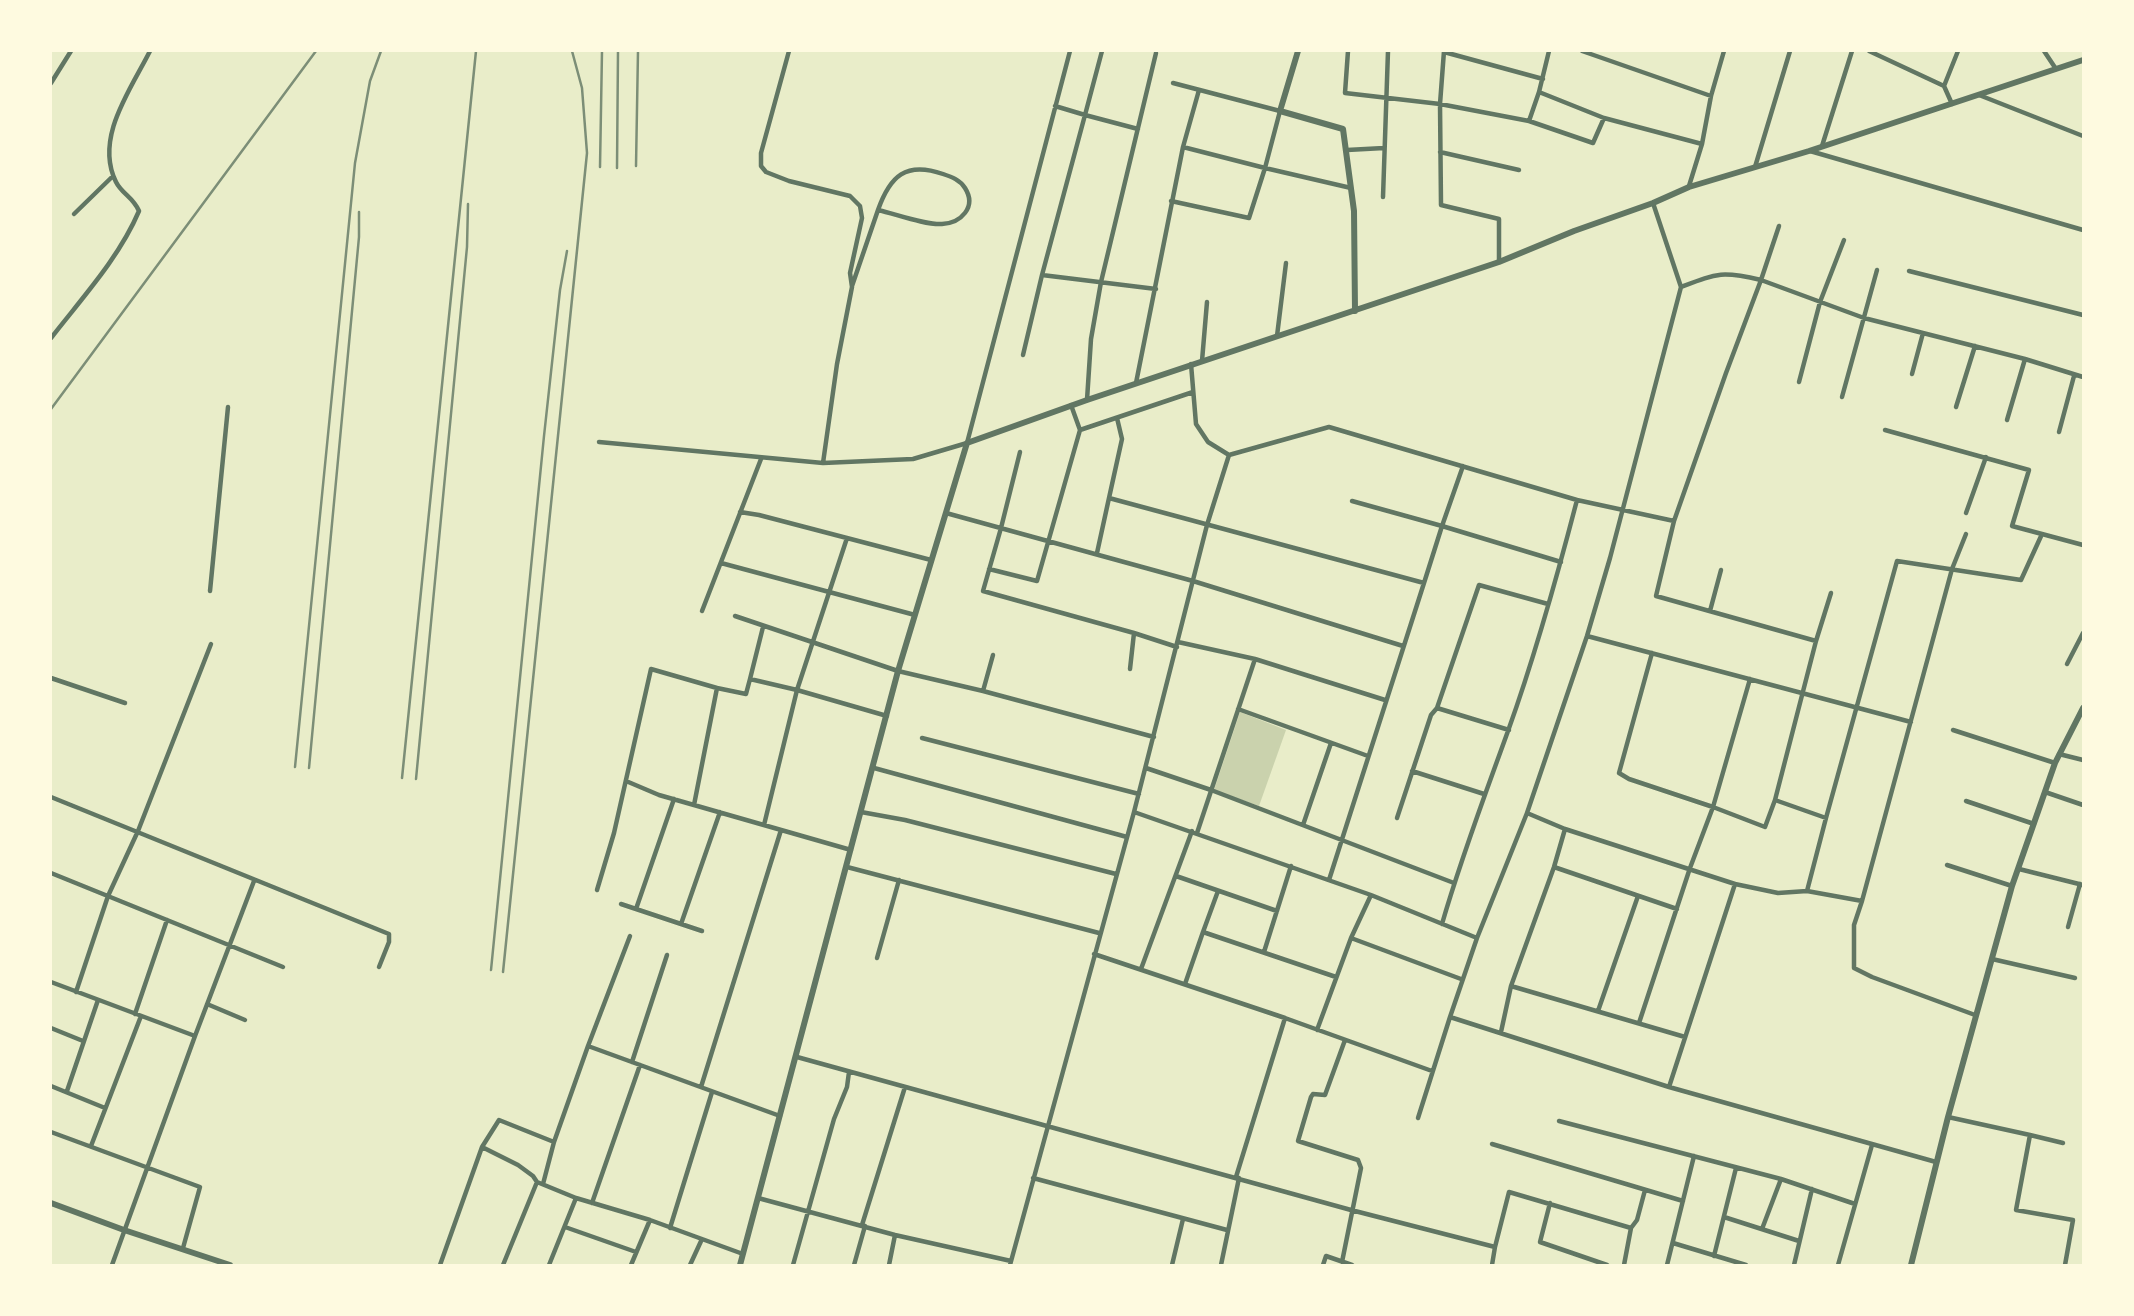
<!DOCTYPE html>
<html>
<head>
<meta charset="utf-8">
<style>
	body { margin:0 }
	#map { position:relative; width:2134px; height:1316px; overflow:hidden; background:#e9edc9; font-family:"IBM Plex Sans",sans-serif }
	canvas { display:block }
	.frame { position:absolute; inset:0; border:52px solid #fefae0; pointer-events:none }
</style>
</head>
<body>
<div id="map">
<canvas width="2134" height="1316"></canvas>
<div class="frame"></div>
</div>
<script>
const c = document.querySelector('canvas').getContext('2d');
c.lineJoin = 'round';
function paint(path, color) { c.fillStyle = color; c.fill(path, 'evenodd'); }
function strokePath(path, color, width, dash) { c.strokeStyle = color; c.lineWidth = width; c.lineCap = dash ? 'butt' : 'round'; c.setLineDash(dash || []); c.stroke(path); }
const green = new Path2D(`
	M 1240,712 L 1286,730 L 1259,806 L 1214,790 Z`);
const minor = new Path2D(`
	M 789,51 L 761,153 L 761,166 L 766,172 L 789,181 L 850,196 L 860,206 L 862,218 L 850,273 L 852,287 L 837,364 L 823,463
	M 1348,51 L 1345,93 L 1440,104 L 1529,121 L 1593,143 L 1604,118
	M 1444,51 L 1440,104 L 1441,205 L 1499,219 L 1499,262
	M 1549,51 L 1539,92 L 1604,118 L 1702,144 L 1689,186
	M 1582,51 L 1711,96
	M 1869,51 L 1944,86
	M 2044,51 L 2056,69
	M 1444,52 L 1543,79
	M 51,83 L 71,51
	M 1173,83 L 1280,111 L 1265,168 L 1351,188
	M 1979,95 L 2083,136
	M 1952,104 L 1944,86 L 1958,51
	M 1055,106 L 1085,115 L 1102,51
	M 1529,121 L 1539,92
	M 1702,144 L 1711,96 L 1724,51
	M 1822,146 L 1852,51
	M 1347,150 L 1384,148
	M 1810,151 L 2083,230
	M 1440,152 L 1519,170
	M 1755,167 L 1790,51
	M 1383,197 L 1388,51
	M 1171,201 L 1249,218 L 1265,168 L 1183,147
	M 74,214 L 113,176
	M 1779,226 L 1761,280 L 1864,318 L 2025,359 L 2083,377
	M 1909,271 L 2083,315
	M 1042,275 L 1085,115 L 1138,129
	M 852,286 L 878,210 C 890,176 906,161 943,174 C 952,177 960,180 965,188 C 977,207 961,223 942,224 C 924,225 896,214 878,210
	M 1277,336 L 1286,263
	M 51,338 C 82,298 119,258 139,211 C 133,197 122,194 116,182 C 94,138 131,89 150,51
	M 1023,355 L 1042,275 L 1156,289
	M 1202,361 L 1207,302
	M 1191,364 L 1196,424 L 1208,442 L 1229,455
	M 1912,374 L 1923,333
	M 1799,382 L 1820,302 L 1844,240
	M 1136,383 L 1183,147 L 1199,90
	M 1842,397 L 1877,270
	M 1087,400 L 1091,339 L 1101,282 L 1156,53
	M 1071,405 L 1080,430
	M 1956,407 L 1975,346
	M 2007,420 L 2025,359
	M 1885,430 L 2029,470 L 2012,526 L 2042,534
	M 2059,432 L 2074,376
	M 599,442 L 823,463 L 913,459 L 967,443 L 1070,51
	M 1020,452 L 1001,528 L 983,591 L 1134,633 L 1130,669
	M 1109,498 L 1122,439 L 1117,418
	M 1577,500 L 1674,521 L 1726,373 L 1761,280 C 1722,271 1718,273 1681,287
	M 1352,501 L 1442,526 L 1463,466
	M 740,512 L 759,515 L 931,560
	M 946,513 L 1193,581 L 1403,646
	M 1966,513 L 1986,457
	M 1674,521 L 1656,596 L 1816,641 L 1775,800
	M 1097,553 L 1109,498 L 1424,583 L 1329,880
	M 721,563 L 915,615
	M 989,569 L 1037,581 L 1080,430 L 1193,392
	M 1424,583 L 1442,526 L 1561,562
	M 210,591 L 228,407
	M 702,611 L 761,459
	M 1710,611 L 1721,570
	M 735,616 L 898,671 L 983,691 L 993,655
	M 763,627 L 750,679 L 797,690 L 887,716
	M 1134,633 L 1177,647
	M 1587,636 L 1911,722
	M 1816,641 L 1831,593
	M 1178,642 L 1255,659 L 1385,700
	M 1652,653 L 1619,773 L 1629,779 L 1713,807 L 1750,679
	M 2067,664 L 2083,633
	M 51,678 L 125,703
	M 717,688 L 746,694 L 750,679
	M 983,691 L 1154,737
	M 1437,708 L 1509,730
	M 1238,709 L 1368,756
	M 1953,730 L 2055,763
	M 922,738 L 1139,794
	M 2059,754 L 2083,760
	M 874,768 L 1127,837
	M 1146,768 L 1211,790 L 1454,883
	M 1412,771 L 1484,794
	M 626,781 L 659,795 L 851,850
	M 2045,792 L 2083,805
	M 51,797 L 389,934 L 389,942 L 379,967
	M 1966,801 L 2034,824
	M 861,812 L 905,820 L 1116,874
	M 1134,812 L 1207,525 L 1229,455 L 1329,427 L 1577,500 C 1557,577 1535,656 1508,731 C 1485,795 1461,858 1442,924
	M 1527,813 L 1587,636 L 1610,558 L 1681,287 L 1653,203
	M 1397,818 L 1431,715 L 1437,708 L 1479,585 L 1548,604
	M 764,825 L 797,690 L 847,538
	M 1303,825 L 1331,743
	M 1565,829 L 1554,867 L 1511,986 L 1685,1037
	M 1197,833 L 1255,659
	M 1947,865 L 2012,886
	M 847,867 L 1099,933
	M 1554,867 L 1677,909
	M 2019,869 L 2083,885
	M 51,873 L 283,967
	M 1176,876 L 1277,911
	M 1735,884 L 1778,893 L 1807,891 L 1862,901 L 1952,569 L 1966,534
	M 597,890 L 614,833 L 651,669 L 717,688 L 694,805
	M 1807,891 L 1826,818
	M 1862,901 L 1854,925 L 1854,968 L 1872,977 L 1975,1015
	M 621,904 L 702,931
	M 636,909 L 674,799
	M 681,924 L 720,812
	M 2068,927 L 2080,884
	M 1203,932 L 1218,891
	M 1351,938 L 1371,895
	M 1477,938 L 1450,1017 L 1669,1087 L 1936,1162
	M 1264,952 L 1291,866
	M 1094,954 L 1285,1018 L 1236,1177
	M 877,958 L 899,880
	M 1992,959 L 2075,978
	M 1141,969 L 1192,831
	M 51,982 L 195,1036 L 112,1265
	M 1185,984 L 1203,932 L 1336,977
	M 76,992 L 108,896 L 138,831 L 211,644
	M 207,1004 L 245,1020
	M 1598,1011 L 1638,896
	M 135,1014 L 167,920
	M 1285,1018 L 1432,1071
	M 1639,1023 L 1690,868 L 1713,807 L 1765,827 L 1775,800 L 1826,818 L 1897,561 L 2021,580 L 2042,534 L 2083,545
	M 51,1028 L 83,1041
	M 1317,1030 L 1351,938 L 1461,979
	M 1501,1032 L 1511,986
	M 195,1036 L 254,881
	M 588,1046 L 630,936
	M 797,1057 L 1351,1210 L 1495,1247 L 1492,1265
	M 632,1062 L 667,955
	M 51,1086 L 105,1108
	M 701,1087 L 781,830
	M 67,1091 L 98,1000
	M 1948,1117 L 2030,1135 L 2016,1210 L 2073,1220 L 2065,1265
	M 1418,1118 L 1450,1017
	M 1559,1121 L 1781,1179 L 1855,1204
	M 51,1132 L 200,1187 L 183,1248
	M 2030,1135 L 2063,1143
	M 1492,1144 L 1683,1201
	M 91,1146 L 141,1016
	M 482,1147 L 499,1120 L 554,1142
	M 1033,1178 L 1227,1230
	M 543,1184 L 554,1142 L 588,1046 L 780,1116
	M 758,1198 L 895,1235 L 1011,1261
	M 592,1203 L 640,1065
	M 1550,1203 L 1540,1242 L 1607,1265
	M 1724,1217 L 1799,1241
	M 862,1225 L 905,1087
	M 565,1227 L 636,1252
	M 670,1228 L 712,1092
	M 1631,1228 L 1637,1220 L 1645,1190
	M 1762,1229 L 1781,1179
	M 1673,1243 L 1746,1265
	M 1495,1247 L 1509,1192 L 1631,1228 L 1624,1265
	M 1714,1256 L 1736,1168
	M 1342,1262 L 1361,1168 L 1358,1160 L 1298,1141 L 1311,1097 L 1313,1094 L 1325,1095 L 1345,1040
	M 440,1265 L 482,1147 L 518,1165 L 533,1176 L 537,1182 L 576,1198 L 650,1220 L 743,1254
	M 503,1265 L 537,1182
	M 549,1265 L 576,1198
	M 631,1265 L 650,1220
	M 690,1265 L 702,1239
	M 793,1265 L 834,1119 L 847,1087 L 849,1072
	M 854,1265 L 865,1226
	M 889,1265 L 895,1235
	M 1010,1265 L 1134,812 L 1371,895 L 1477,938 L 1527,813 L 1565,829 L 1735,884 L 1669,1087
	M 1172,1265 L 1183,1219
	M 1221,1265 L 1239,1178
	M 1323,1265 L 1326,1256 L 1352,1265
	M 1667,1265 L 1694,1156
	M 1794,1265 L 1812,1189
	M 1838,1265 L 1872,1145`);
const tertiary = new Path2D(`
	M 1298,51 L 1280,111 L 1343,129 L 1354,211 L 1355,311
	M 51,1203 L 124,1230 L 230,1265
	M 740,1265 L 898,671 L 967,443 L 1087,400 L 1499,262 L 1574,231 L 1653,203 L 1689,187 L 1809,151 L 2083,60
	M 1911,1265 L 1948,1117 L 2012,886 L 2055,763 L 2083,708`);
const rail = new Path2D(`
	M 636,166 L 638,51
	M 600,167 L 602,51
	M 617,168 L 618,51
	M 51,409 L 316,51
	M 295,767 L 355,163 L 370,81 L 381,51
	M 309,768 L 359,237 L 359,212
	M 402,778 L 476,51
	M 416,779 L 467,247 L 468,204
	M 491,970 L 544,436 L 560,290 L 567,251
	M 503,972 L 587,153 L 582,88 L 572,51`);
paint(green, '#cad2ad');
strokePath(minor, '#617663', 4.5);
strokePath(tertiary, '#617663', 6);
strokePath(rail, '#7c8e77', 2.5);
</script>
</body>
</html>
